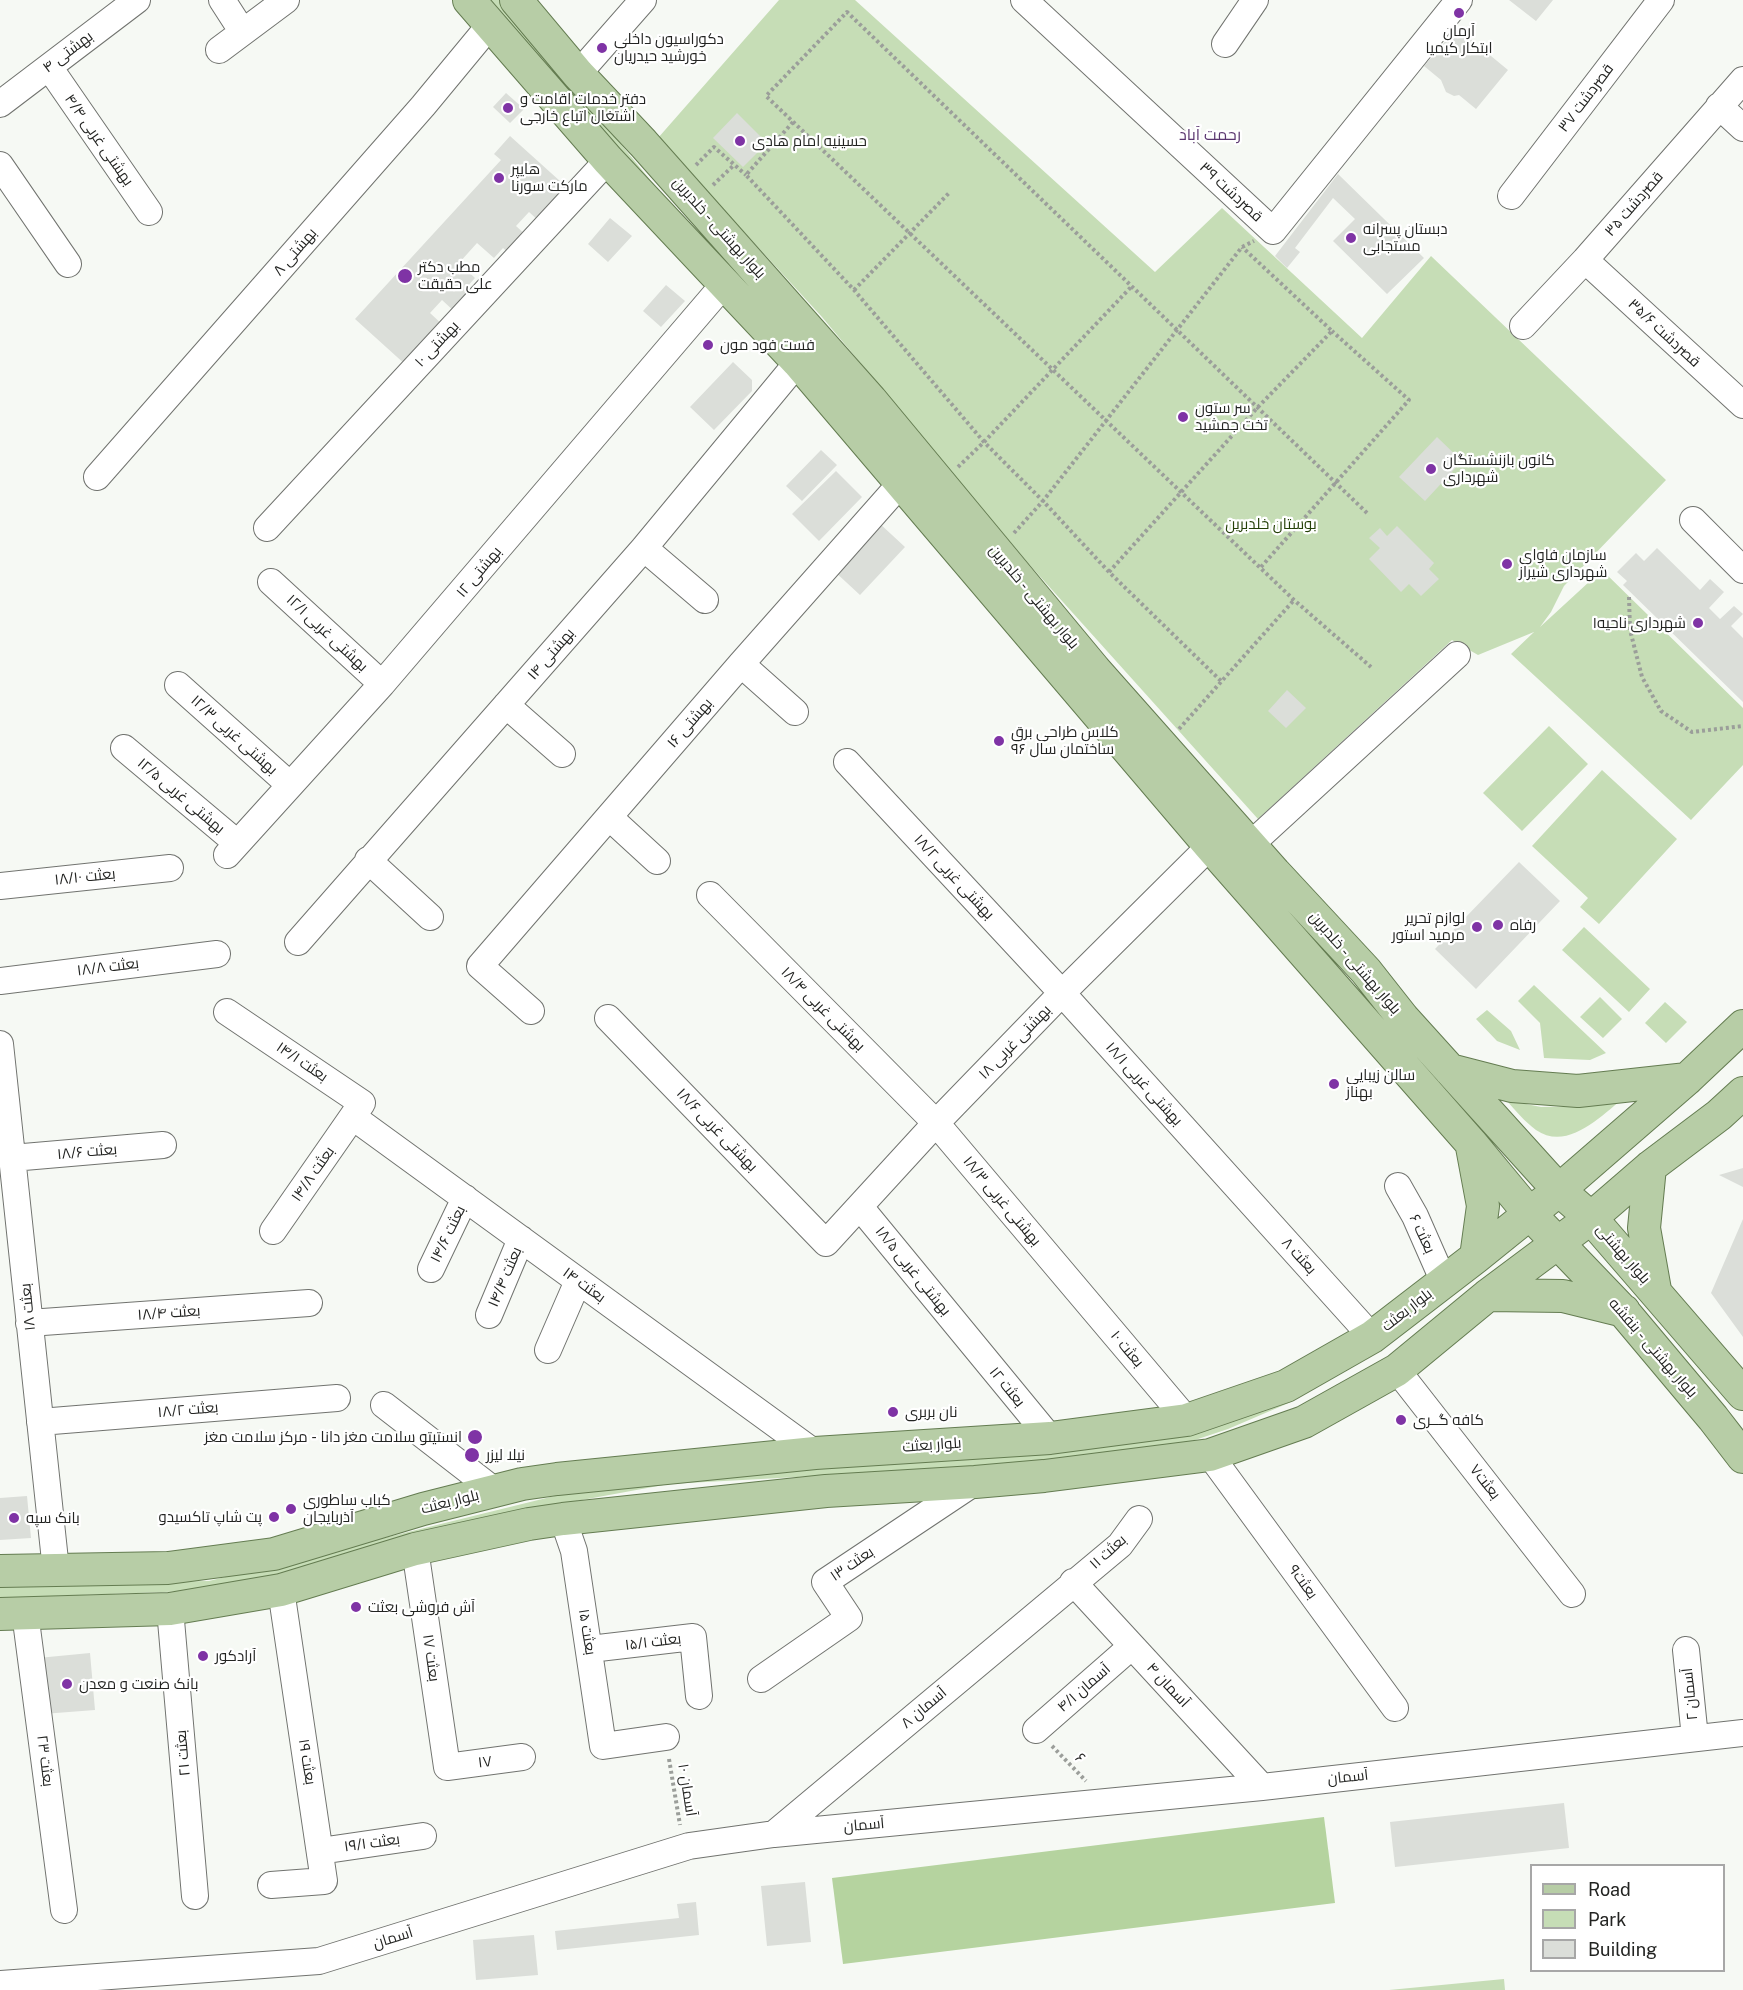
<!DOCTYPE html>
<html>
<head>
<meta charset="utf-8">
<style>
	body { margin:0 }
	#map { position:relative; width:1743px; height:1990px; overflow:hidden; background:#f6f9f4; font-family:"Public Sans",sans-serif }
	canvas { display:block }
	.legend { position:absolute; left:1530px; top:1864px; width:195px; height:108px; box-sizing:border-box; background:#fff; border:2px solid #a7a7a7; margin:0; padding:8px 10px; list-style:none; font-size:18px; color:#232422 }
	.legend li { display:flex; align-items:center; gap:12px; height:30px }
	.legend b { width:30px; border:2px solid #a7a7a7 }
</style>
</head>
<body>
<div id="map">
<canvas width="1743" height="1990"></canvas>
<ul class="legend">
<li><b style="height:8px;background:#b7cda6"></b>Road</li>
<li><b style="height:16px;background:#c6ddb6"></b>Park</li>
<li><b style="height:16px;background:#dbded9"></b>Building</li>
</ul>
</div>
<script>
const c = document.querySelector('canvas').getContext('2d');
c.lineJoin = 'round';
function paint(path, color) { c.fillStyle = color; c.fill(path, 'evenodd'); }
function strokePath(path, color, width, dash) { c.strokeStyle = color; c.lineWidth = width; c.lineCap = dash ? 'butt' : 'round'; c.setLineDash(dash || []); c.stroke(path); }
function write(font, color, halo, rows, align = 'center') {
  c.font = font + ' "Public Sans",Cairo,sans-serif'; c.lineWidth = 4.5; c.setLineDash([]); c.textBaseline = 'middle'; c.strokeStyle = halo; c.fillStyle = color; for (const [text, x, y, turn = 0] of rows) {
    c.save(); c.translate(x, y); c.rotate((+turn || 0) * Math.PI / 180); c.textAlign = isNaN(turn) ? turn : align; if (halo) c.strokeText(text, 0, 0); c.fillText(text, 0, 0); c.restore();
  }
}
const green = new Path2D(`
	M 475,0 L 503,0 L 660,192 L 602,139 Z
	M 779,0 L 855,0 L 1155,272 L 1222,208 L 1362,338 L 1431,256 L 1666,480 L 1564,586 L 1551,612 L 1540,627 L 1602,570 L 1743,708 L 1743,765 L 1691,820 L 1511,654 L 1534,632 L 1478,655 L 1452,640 L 1258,819 L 1027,562 L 822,317 L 658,138 Z
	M 1549,726 L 1588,764 L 1522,831 L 1483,793 Z
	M 1602,770 L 1677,839 L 1599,924 L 1580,907 L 1588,898 L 1532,846 Z
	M 1584,927 L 1650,989 L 1629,1012 L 1562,950 Z
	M 1534,985 L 1606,1053 L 1590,1060 L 1544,1058 L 1540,1023 L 1518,1001 Z
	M 1600,997 L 1622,1019 L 1603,1038 L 1580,1017 Z
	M 1665,1002 L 1687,1022 L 1666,1043 L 1645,1023 Z
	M 1487,1010 L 1511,1031 L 1520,1050 L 1497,1041 L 1476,1019 Z
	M 1626,1096 C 1602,1115 1568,1152 1536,1130 C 1525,1122 1515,1110 1506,1100 L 1541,1107 L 1588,1106 Z
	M 1289,1395 L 1291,1402 L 1228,1429 L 1174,1447 L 1119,1457 L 963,1468 L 669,1484 L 473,1520 L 300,1570 L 192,1591 L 0,1598 L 0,1584 L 209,1581 L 583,1489 L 679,1475 L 1124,1444 L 1208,1424 Z
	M 1504,1979 L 1505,1990 L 1389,1990 Z`);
const forest = new Path2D(`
	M 1324,1817 L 1335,1903 L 843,1964 L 832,1878 Z`);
const building = new Path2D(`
	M 1509,0 L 1553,0 L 1536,21 Z
	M 1457,28 L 1508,70 L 1476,109 L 1459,95 L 1454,96 L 1446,92 L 1441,80 L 1424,66 Z
	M 506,93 L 524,109 L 510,123 L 493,107 Z
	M 737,113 L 767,143 L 743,167 L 713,138 Z
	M 510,136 L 571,191 L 541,223 L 529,212 L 516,226 L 527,236 L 510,254 L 503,248 L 494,258 L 477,243 L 459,263 L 475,278 L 466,288 L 473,294 L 456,313 L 442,300 L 430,313 L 444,326 L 407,366 L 355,319 L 501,160 L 494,154 Z
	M 1338,174 L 1424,258 L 1387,294 L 1333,241 L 1355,219 L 1333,198 L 1295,248 L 1300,252 L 1287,268 L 1275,256 Z
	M 610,218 L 632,236 L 608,262 L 588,244 Z
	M 666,285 L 685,301 L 661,327 L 643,311 Z
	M 733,362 L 752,380 L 752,391 L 714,430 L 690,407 Z
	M 1437,437 L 1462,461 L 1425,501 L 1399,477 Z
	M 821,450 L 837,465 L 802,501 L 786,486 Z
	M 836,471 L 862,497 L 819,541 L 792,514 Z
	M 878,522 L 905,547 L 860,595 L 833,570 Z
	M 1397,526 L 1434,563 L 1429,569 L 1439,579 L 1421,596 L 1409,584 L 1401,592 L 1369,559 L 1380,548 L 1369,538 L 1380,528 L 1387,536 Z
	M 1657,548 L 1700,590 L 1710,579 L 1724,592 L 1709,608 L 1720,619 L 1734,606 L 1743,614 L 1731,626 L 1743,638 L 1743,702 L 1623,585 L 1627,581 L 1617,572 L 1636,553 L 1644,561 Z
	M 1287,690 L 1306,708 L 1286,728 L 1268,711 Z
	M 1519,862 L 1560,901 L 1476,989 L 1435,949 Z
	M 1743,1168 L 1743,1187 L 1719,1175 Z
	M 1743,1219 L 1743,1337 L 1711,1293 Z
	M 27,1496 L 31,1538 L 0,1540 L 0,1498 Z
	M 90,1653 L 95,1710 L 43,1714 L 38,1658 Z
	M 1564,1803 L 1569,1848 L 1395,1867 L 1390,1822 Z
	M 805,1882 L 811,1942 L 767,1946 L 761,1886 Z
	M 696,1902 L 699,1935 L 557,1950 L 555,1931 L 679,1918 L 677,1904 Z
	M 534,1935 L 538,1975 L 476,1980 L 473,1940 Z`);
const path = new Path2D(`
	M 793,122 L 746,175 L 854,290 L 984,442 L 1043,501 L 1109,572 L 1222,682
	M 696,165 L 714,147 L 746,175
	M 713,185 L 734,165
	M 854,290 L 950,192
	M 958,467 L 984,442 L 1132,286
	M 1367,513 L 847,12 L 766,96 L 1294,600 L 1371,667
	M 1014,533 L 1043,501 L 1242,247 L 1254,241
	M 1261,567 L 1409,400 L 1332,331
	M 1109,572 L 1258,407 L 1332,331 L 1242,247
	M 1629,597 L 1630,630 L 1642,677 L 1661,711 L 1692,732 L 1743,726
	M 1179,729 L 1294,600
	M 1052,1746 L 1086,1781
	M 669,1759 L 680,1825`);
const minor = new Path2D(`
	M 222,0 L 242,31
	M 1024,0 L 1273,231 L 1459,0
	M 1225,44 L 1255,0
	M 219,50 L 286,0
	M 49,67 L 149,212
	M 578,74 L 643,0
	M 0,104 L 137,0
	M 1719,106 L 1743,128
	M 0,165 L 68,264
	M 1511,196 L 1661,0
	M 1585,260 L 1743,405
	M 1523,326 L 1585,260 L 1743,80
	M 97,477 L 423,106 L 490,25
	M 1693,520 L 1743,570
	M 267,528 L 608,160
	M 644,548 L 705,600
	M 271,582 L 382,684
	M 741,664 L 795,712
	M 178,685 L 290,785
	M 506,705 L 562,754
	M 124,748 L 237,843
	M 847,762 L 1062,993 L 1372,1337
	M 609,817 L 657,861
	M 1250,845 L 1457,655
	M 227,855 L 382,684 L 725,283
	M 368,860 L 430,917
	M 0,886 L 170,868
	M 710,895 L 936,1123 L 1187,1420
	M 298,942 L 644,548 L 798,362
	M 0,981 L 217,954
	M 531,1011 L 480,966 L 741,664 L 902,482
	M 227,1012 L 362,1103 L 273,1231
	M 608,1018 L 826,1243 L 936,1123 L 1062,993 L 1210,846
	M 0,1044 L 56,1570
	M 353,1117 L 815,1453
	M 12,1158 L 163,1145
	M 1398,1186 L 1415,1216 L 1444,1282
	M 860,1207 L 1050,1438
	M 431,1269 L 465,1198
	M 489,1315 L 521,1239
	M 29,1323 L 309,1303
	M 548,1350 L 578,1281
	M 1397,1370 L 1572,1594
	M 384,1405 L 495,1491
	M 40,1422 L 337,1398
	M 1210,1455 L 1395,1708
	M 563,1519 L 574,1551 L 603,1746 L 666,1737
	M 415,1549 L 447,1767 L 522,1757
	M 1073,1582 L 1262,1787
	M 170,1609 L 195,1896
	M 25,1613 L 64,1910
	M 590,1649 L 693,1637 L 699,1696
	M 1686,1650 L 1695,1738
	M 761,1679 L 849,1618 L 825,1582 L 975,1482
	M 1036,1730 L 1132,1646
	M 774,1834 L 1120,1545 L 1139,1519
	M 320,1851 L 423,1836
	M 271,1885 L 324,1881 L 281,1590
	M 0,1984 L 319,1961 L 689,1846 L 774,1834 L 1262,1787 L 1743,1733`);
const major = new Path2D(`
	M 469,0 L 608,160 L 798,362 L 1210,846 L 1471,1143 L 1529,1213 L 1624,1312 L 1713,1418 L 1743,1457
	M 516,0 L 578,74 L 643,143 L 871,400 L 1095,670 L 1275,873 L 1366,971 L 1403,1018 L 1545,1175 L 1559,1190 L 1591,1218 L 1743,1394
	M 1450,1070 L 1512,1086 L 1578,1091 L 1687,1079
	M 1472,1147 L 1483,1206 L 1476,1257
	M 1650,1167 L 1644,1228 L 1655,1290
	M 1488,1295 L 1563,1296 L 1624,1311
	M 0,1571 L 168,1568 L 274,1554 L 423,1509 L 522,1484 L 557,1479 L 815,1453 L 1050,1438 L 1187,1420 L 1286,1386 L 1372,1337 L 1476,1257 L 1559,1190 L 1687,1079 L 1743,1026
	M 0,1614 L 170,1609 L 281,1590 L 415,1549 L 529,1524 L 563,1519 L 826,1491 L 975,1482 L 1044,1476 L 1210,1455 L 1304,1422 L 1397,1370 L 1488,1295 L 1591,1218 L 1650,1167 L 1719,1115 L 1743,1093`);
const markers = [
	[1459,13,6,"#7f33a5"],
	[602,48,6,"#7f33a5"],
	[508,108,6,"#7f33a5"],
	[740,141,6,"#7f33a5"],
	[499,178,6,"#7f33a5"],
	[1351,238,6,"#7f33a5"],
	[405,276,8,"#7f33a5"],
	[708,345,6,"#7f33a5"],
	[1183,417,6,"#7f33a5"],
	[1431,469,6,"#7f33a5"],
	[1507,564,6,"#7f33a5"],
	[1698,623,6,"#7f33a5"],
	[999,741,6,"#7f33a5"],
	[1498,925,6,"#7f33a5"],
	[1477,927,6,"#7f33a5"],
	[1334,1084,6,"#7f33a5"],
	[893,1412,6,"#7f33a5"],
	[1401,1420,6,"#7f33a5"],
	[475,1437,8,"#7f33a5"],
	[472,1455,8,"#7f33a5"],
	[291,1509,6,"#7f33a5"],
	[274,1517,6,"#7f33a5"],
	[14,1518,6,"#7f33a5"],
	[356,1607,6,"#7f33a5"],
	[203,1656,6,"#7f33a5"],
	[67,1684,6,"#7f33a5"]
];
const poiNames = [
	["آرمان",1459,31,"center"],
	["ابتکار کیمیا",1459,48,"center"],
	["دکوراسیون داخلی",614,39],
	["خورشید حیدریان",614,56],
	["دفتر خدمات اقامت و",520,99],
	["اشتغال اتباع خارجی",520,116],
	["حسینیه امام هادی",752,141],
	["هایپر",511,169],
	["مارکت سورنا",511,186],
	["دبستان پسرانه",1363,229],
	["مستجابی",1363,246],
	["مطب دکتر",418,267],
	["علی حقیقت",418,284],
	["فست فود مون",720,345],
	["سر ستون",1195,408],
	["تخت جمشید",1195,425],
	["کانون بازنشستگان",1443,460],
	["شهرداری",1443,477],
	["سازمان فاوای",1519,555],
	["شهرداری شیراز",1519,572],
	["شهرداری ناحیه۱",1686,623,"right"],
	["کلاس طراحی برق",1011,732],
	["ساختمان سال ۹۶",1011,749],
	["لوازم تحریر",1465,918,"right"],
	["مرمید استور",1465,935,"right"],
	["رفاه",1510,925],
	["سالن زیبایی",1346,1075],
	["بهناز",1346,1092],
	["نان بربری",905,1412],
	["کافه گــری",1413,1420],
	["انستیتو سلامت مغز دانا - مرکز سلامت مغز",462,1437,"right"],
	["نیلا لیزر",486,1455],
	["کباب ساطوری",303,1500],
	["آذربایجان",303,1517],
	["پت شاپ تاکسیدو",262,1517,"right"],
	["بانک سپه",26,1518],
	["آش فروشی بعثت",368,1607],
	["آرادکور",215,1656],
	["بانک صنعت و معدن",79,1684]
];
const streetNames = [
	["۴ بهشتی",68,52,-37],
	["قصردشت ۳۷",1586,98,-53],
	["۴/۴ بهشتی غربی",99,140,55],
	["قصردشت ۳۹",1231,192,43],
	["قصردشت ۳۵",1634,204,-49],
	["بلوار بهشتی - خلدبرین",719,228,48],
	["۸ بهشتی",295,252,-49],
	["قصردشت ۳۵/۶",1664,333,43],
	["۱۰ بهشتی",437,344,-47],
	["۱۲ بهشتی",479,572,-50],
	["بلوار بهشتی - خلدبرین",1034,597,50],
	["۱۲/۱ بهشتی غربی",327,633,43],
	["۱۴ بهشتی",551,654,-49],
	["۱۶ بهشتی",690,723,-49],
	["۱۲/۳ بهشتی غربی",234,735,42],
	["۱۲/۵ بهشتی غربی",181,796,40],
	["۱۸/۱۰ بعثت",85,877,-6],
	["بهشتی غربی ۱۸/۲",954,877,47],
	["بلوار بهشتی - خلدبرین",1355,963,49],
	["۱۸/۸ بعثت",108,967,-7],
	["بهشتی غربی ۱۸/۴",823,1009,45],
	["بهشتی غربی ۱۸",1015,1042,-46],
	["۱۴/۱ بعثت",302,1062,34],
	["بهشتی غربی ۱۸/۱",1144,1084,48],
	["بهشتی غربی ۱۸/۶",717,1130,46],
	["۱۸/۶ بعثت",87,1152,-5],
	["۱۴/۸ بعثت",313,1174,-55],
	["بهشتی غربی ۱۸/۳",1002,1201,50],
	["۱۴/۶ بعثت",448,1234,-64],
	["۶ بعثت",1422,1234,65],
	["بلوار بهشتی",1623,1254,49],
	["۸ بعثت",1299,1256,48],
	["بهشتی غربی ۱۸/۵",913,1271,51],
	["۱۴/۴ بعثت",505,1277,-67],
	["بعثت ۱۴",584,1285,36],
	["بعثت ۱۸",28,1307,-96],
	["بلوار بعثت",1407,1310,-38],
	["۱۸/۴ بعثت",169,1313,-4],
	["بلوار بهشتی - بنفشه",1653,1348,49],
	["۱۰ بعثت",1127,1349,50],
	["۱۲ بعثت",1007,1387,51],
	["۱۸/۲ بعثت",188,1410,-5],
	["بلوار بعثت",932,1445,-4],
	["بعثت۷",1485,1482,52],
	["بلوار بعثت",450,1502,-14],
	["۱۱ بعثت",1108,1552,-42],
	["۱۳ بعثت",852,1564,-34],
	["بعثت۹",1303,1582,54],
	["بعثت ۱۵",587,1632,81],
	["۱۵/۱ بعثت",653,1642,-7],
	["بعثت ۱۷",431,1658,82],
	["۴ آسمان",1168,1685,47],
	["۴/۱ آسمان",1084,1688,-41],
	["۲ آسمان",1690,1694,-96],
	["۸ آسمان",924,1708,-40],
	["۲۱ بعثت",183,1753,-95],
	["۶",1080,1758,46],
	["۲۳ بعثت",45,1761,83],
	["بعثت ۱۹",307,1762,81],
	["۱۷",485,1762,-7],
	["آسمان",1348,1777,-6],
	["۱۰ آسمان",687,1790,81],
	["آسمان",864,1825,-5],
	["۱۹/۱ بعثت",372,1843,-8],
	["آسمان",393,1938,-17]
];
const parkNames = [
	["بوستان خلدبرین",1271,524]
];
const neighbourhoodNames = [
	["رحمت آباد",1210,135]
];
paint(green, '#c6ddb6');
paint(forest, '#b5d39f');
paint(building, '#dbded9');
strokePath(minor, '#71736f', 28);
strokePath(major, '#647c51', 34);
strokePath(path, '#9b9e9a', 4, [3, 3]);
strokePath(minor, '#fff', 26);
strokePath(major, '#b7cda6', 32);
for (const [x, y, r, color] of markers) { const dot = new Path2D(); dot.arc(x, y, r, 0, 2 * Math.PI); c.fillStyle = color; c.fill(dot); strokePath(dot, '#fff', 2); }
write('15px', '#232422', '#fff', poiNames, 'left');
write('15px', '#232422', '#fff', streetNames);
write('15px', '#254008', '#fff', parkNames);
write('16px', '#5a366f', '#fff', neighbourhoodNames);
</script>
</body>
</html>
